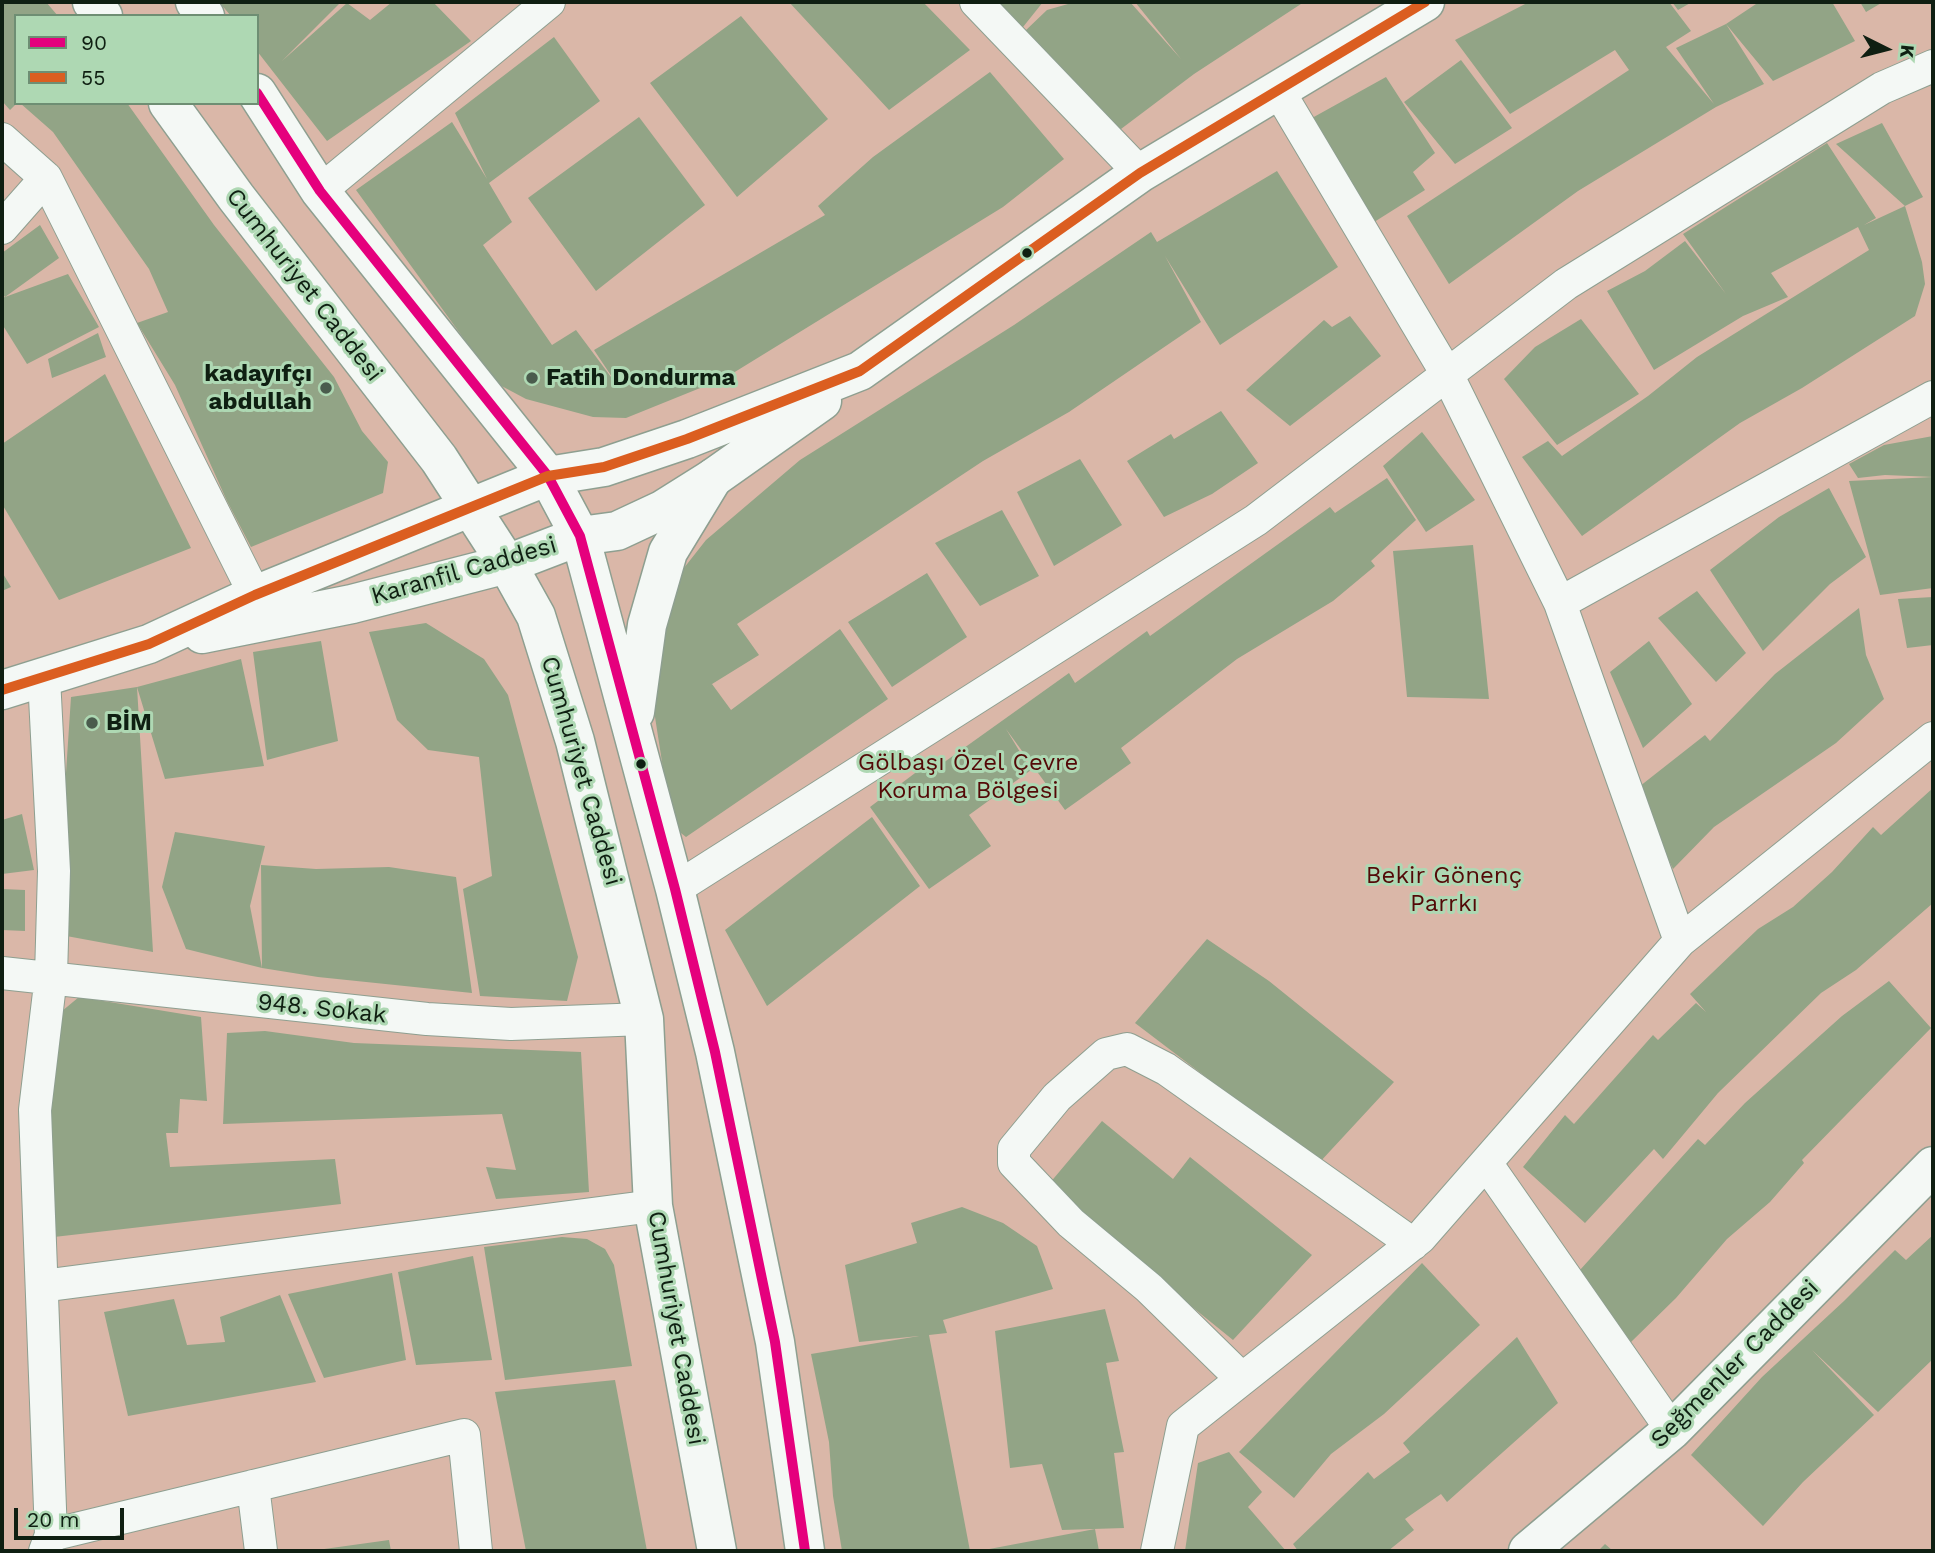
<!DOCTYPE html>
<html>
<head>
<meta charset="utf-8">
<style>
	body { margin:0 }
	#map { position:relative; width:1935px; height:1553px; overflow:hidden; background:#b8ceba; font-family:"Work Sans",sans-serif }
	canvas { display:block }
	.frame { position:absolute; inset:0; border:4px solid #0f1f12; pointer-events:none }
	.legend { position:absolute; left:14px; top:14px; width:245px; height:91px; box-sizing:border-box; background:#aed8b3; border:2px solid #6e8e73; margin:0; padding:9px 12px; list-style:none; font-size:21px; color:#0f1f12 }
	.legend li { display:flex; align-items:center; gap:14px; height:35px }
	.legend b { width:35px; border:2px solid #6e8e73 }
	.north { position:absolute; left:1851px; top:14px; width:70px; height:70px; -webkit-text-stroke:5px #aed8b3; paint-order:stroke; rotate:96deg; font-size:19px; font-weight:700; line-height:28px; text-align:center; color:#0f1f12 }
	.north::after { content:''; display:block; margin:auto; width:24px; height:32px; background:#0f1f12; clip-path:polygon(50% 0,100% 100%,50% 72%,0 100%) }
	.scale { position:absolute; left:14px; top:1508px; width:110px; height:32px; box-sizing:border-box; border:4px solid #0f1f12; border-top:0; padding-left:9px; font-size:21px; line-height:24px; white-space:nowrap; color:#0f1f12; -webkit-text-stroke:5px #aed8b3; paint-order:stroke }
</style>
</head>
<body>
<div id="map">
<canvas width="1935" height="1553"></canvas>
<div class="frame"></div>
<ul class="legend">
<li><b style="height:9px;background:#e5007d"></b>90</li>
<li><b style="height:9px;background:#db5e20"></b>55</li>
</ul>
<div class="north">K</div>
<div class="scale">20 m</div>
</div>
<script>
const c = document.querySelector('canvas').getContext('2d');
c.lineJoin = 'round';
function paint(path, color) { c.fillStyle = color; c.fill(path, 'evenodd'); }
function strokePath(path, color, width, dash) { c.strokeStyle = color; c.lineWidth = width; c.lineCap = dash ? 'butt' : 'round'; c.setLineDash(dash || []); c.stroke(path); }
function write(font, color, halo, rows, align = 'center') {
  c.font = font + ' "Work Sans",sans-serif'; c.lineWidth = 6; c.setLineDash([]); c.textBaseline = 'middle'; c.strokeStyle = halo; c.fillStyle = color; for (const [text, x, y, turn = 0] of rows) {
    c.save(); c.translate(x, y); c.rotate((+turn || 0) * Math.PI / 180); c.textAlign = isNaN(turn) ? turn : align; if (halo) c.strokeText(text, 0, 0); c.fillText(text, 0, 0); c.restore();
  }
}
const green = new Path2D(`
	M 2,2 L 1933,2 L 1933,1551 L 2,1551 ZM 16,16 L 257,16 L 257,103 L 16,103 Z`);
const building = new Path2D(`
	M 6,2 L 46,2 L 58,16 L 16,16 L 16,104 L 10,110 L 2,101 L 2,7 Z
	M 219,2 L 341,2 L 282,61 L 347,3 L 370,20 L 392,2 L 433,2 L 471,41 L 327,141 L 257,51 L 257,16 L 231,16 Z
	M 789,2 L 923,2 L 970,50 L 889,110 Z
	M 992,2 L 1043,2 L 1019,32 Z
	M 1075,2 L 1130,2 L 1181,59 L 1135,2 L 1304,2 L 1194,74 L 1113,135 L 1024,32 L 1047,10 Z
	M 1529,2 L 1669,2 L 1691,31 L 1666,47 L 1714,104 L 1676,48 L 1726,24 L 1764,84 L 1716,107 L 1578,191 L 1449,284 L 1407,216 L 1629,70 L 1615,50 L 1510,114 L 1455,40 Z
	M 1672,2 L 1692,2 L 1678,10 Z
	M 1759,2 L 1832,2 L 1855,41 L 1773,81 L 1726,24 Z
	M 1860,2 L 1883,2 L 1866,12 Z
	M 741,16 L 828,119 L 737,197 L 650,83 Z
	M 554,37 L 600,101 L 489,183 L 512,222 L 483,245 L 552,345 L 576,330 L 620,389 L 594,350 L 825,215 L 818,206 L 873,157 L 990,72 L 1064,159 L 1003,207 L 725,378 L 626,418 L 593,417 L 526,399 L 496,383 L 356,190 L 452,122 L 487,179 L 455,113 Z
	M 1461,60 L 1512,128 L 1455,164 L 1404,102 Z
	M 1386,77 L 1435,153 L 1413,172 L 1425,190 L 1371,224 L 1303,123 Z
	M 20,103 L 127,103 L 214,225 L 334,377 L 362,431 L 388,462 L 383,493 L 251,547 L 227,501 L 175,385 L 137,323 L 168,312 L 149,269 L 53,132 Z
	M 639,117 L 705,205 L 596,291 L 528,198 Z
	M 1882,123 L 1923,197 L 1905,206 L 1922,262 L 1925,284 L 1915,316 L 1802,388 L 1740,423 L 1582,536 L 1522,457 L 1548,441 L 1562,456 L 1648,396 L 1697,357 L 1869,250 L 1858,227 L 1771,273 L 1788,297 L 1743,316 L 1654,370 L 1607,291 L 1645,271 L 1685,241 L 1726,294 L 1683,234 L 1827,143 L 1876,218 L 1864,225 L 1905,206 L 1836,144 Z
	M 1277,171 L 1338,267 L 1220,345 L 1165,256 L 1201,322 L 1069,412 L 983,461 L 737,624 L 759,655 L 691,697 L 712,684 L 731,710 L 840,629 L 888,699 L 686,837 L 672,826 L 655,717 L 654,676 L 680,573 L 706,540 L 800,460 L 1014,325 L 1151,232 L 1157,242 Z
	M 40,225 L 59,258 L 5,297 L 68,274 L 99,327 L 27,364 L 2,324 L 2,298 L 5,297 L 2,293 L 2,253 Z
	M 1350,316 L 1381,356 L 1290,426 L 1246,390 L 1324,320 L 1332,327 Z
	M 1581,319 L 1639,394 L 1557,445 L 1504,379 L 1535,347 Z
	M 98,333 L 106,357 L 52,378 L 48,359 Z
	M 105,374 L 191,548 L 59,600 L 2,504 L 2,444 Z
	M 1221,411 L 1258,463 L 1212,494 L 1164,517 L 1127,461 L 1171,434 L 1174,439 Z
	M 1422,432 L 1475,500 L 1426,532 L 1383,466 Z
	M 1933,436 L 1933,477 L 1885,475 L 1858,478 L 1849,464 L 1884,445 Z
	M 1080,459 L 1122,525 L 1054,566 L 1017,492 Z
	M 1933,477 L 1933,588 L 1880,595 L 1849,481 Z
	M 1387,478 L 1416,520 L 1371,561 L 1375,566 L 1333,601 L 1237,659 L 1121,748 L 1131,763 L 1065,810 L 1006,729 L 1031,770 L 969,815 L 991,846 L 929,889 L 870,807 L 931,761 L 936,768 L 1069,673 L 1075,683 L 1147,631 L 1150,636 L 1330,507 L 1335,513 Z
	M 1829,488 L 1866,557 L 1830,584 L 1763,651 L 1710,570 L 1779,517 Z
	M 1002,510 L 1039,576 L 980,606 L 935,543 Z
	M 1473,545 L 1489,699 L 1407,697 L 1393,551 Z
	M 2,572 L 11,587 L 2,591 Z
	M 927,573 L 967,637 L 892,687 L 848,622 Z
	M 1697,591 L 1746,653 L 1716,682 L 1658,618 Z
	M 1933,597 L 1933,645 L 1907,648 L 1898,599 Z
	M 1859,608 L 1866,655 L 1884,699 L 1836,743 L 1714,827 L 1673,869 L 1635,790 L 1705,735 L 1710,741 L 1775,674 Z
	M 426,623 L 484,659 L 508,695 L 578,957 L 567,1001 L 480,996 L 463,889 L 492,876 L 479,757 L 428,750 L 397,720 L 369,632 Z
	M 321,641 L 338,741 L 267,760 L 253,652 Z
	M 1649,641 L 1692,704 L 1643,748 L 1610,672 Z
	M 241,659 L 264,766 L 165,779 L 137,687 Z
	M 137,687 L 153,952 L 61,935 L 65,788 L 71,697 Z
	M 1933,788 L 1933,903 L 1856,970 L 1821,993 L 1718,1093 L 1663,1159 L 1654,1149 L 1585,1223 L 1523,1167 L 1565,1115 L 1574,1124 L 1653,1035 L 1658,1040 L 1696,1003 L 1706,1012 L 1690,994 L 1758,929 L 1793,907 L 1832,872 L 1873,827 L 1881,835 Z
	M 22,814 L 34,870 L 2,874 L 2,820 Z
	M 872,817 L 920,886 L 767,1006 L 725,930 Z
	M 175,832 L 265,846 L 250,906 L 262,968 L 186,949 L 162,887 Z
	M 261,865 L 316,869 L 389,867 L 456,877 L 472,993 L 318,977 L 262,968 Z
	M 2,889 L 25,890 L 25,931 L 2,930 Z
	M 1207,939 L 1269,981 L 1394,1082 L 1319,1163 L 1135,1023 Z
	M 1889,981 L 1931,1028 L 1802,1160 L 1804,1163 L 1770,1202 L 1727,1239 L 1676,1298 L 1631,1342 L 1580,1270 L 1698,1139 L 1705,1145 L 1745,1103 L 1842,1016 Z
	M 79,997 L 201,1017 L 207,1101 L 180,1099 L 178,1133 L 166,1133 L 170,1167 L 335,1159 L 341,1204 L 54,1237 L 50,1021 Z
	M 265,1031 L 354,1043 L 581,1052 L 589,1192 L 496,1199 L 486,1167 L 516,1170 L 502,1114 L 223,1124 L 227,1033 Z
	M 1102,1121 L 1173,1179 L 1190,1157 L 1312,1255 L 1233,1340 L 1117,1246 L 1049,1184 Z
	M 962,1207 L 1003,1223 L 1037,1246 L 1053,1289 L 943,1320 L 947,1333 L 929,1335 L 970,1551 L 842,1551 L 833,1496 L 829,1442 L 811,1354 L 919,1336 L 859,1342 L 845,1265 L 917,1243 L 911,1223 Z
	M 1933,1235 L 1933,1359 L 1878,1412 L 1812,1350 L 1874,1415 L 1803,1482 L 1763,1526 L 1691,1455 L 1762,1377 L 1844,1301 L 1895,1250 L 1906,1260 Z
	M 562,1237 L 587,1239 L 605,1249 L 614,1265 L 632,1366 L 505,1380 L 484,1247 Z
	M 473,1256 L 492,1360 L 416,1365 L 398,1272 Z
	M 1422,1263 L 1480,1325 L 1384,1414 L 1331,1454 L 1294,1498 L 1239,1452 Z
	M 392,1273 L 406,1360 L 324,1378 L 288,1294 Z
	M 280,1295 L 316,1382 L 128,1416 L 104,1312 L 174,1299 L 187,1345 L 225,1342 L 220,1317 Z
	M 1105,1309 L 1119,1361 L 1106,1363 L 1124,1452 L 1114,1453 L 1124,1528 L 1062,1530 L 1042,1464 L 1010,1468 L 995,1331 Z
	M 1517,1337 L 1558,1403 L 1447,1502 L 1441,1494 L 1405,1519 L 1414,1530 L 1388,1551 L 1298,1551 L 1293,1544 L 1368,1472 L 1374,1479 L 1410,1452 L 1403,1443 Z
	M 615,1380 L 647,1551 L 526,1551 L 495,1392 Z
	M 1229,1452 L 1262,1492 L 1248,1507 L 1286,1551 L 1185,1551 L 1198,1463 Z
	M 1095,1529 L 1099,1551 L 984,1551 L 984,1550 Z
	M 389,1540 L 391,1551 L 317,1551 L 317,1550 Z
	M 1605,1544 L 1613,1551 L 1598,1551 Z`);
const minor = new Path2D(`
	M 976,2 L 1140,173
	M 1278,90 L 1447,374 L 1560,603
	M 2,139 L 46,178 L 2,228
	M 46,178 L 255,595
	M 320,191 L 549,2
	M 44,678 L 54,871 L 51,976 L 35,1110 L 51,1535
	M 675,889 L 1256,520 L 1566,284 L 1882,88 L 1933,66
	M 1680,941 L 1560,603 L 1933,397
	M 2,973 L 427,1019 L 511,1024 L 644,1019
	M 1486,1163 L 1672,1430
	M 42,1286 L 653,1206
	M 1242,1379 L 1149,1288 L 1071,1223 L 1014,1163 L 1014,1149 L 1057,1097 L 1106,1054 L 1127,1049 L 1166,1069 L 1413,1244
	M 253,1486 L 261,1551
	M 45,1551 L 51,1535 L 464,1435 L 476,1551
	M 1157,1551 L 1183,1426 L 1420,1238 L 1680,941 L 1933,738`);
const tertiary = new Path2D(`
	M 202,634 L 352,604 L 507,564 L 580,536 L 617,531 L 662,510 L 713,478 L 822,401
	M 2,690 L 149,644 L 255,595 L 548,476 L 604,467 L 687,439 L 860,371 L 1140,173 L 1425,2
	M 1528,1551 L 1672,1430 L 1933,1166`);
const secondary = new Path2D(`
	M 92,2 L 103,16
	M 195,2 L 205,16
	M 257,93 L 320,191 L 548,476 L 580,536 L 675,889 L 715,1052 L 775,1342 L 805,1551
	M 168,103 L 236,197 L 439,459 L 507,564 L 536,616 L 575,741 L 644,1019 L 653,1206 L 717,1551
	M 635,712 L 647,625 L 668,552 L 713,478`);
const bus1 = new Path2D(`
	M 257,93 L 320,191 L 548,476 L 580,536 L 675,889 L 715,1052 L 775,1342 L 805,1551`);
const bus2 = new Path2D(`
	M 2,690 L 149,644 L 255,595 L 548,476 L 604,467 L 687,439 L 860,371 L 1140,173 L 1425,2`);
const markers = [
	[1027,253,6,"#0f1f12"],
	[532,378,7,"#4a5c4d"],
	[326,388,7,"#4a5c4d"],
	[92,723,7,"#4a5c4d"],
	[641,764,6,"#0f1f12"]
];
const streetNames = [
	["Cumhuriyet Caddesi",304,285,52],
	["Karanfil Caddesi",464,571,-16],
	["Cumhuriyet Caddesi",581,771,74],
	["948. Sokak",322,1009,6],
	["Cumhuriyet Caddesi",676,1328,80],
	["Seğmenler Caddesi",1735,1364,-45]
];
const poiNames = [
	["kadayıfçı",312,374,"right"],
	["abdullah",312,402,"right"],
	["Fatih Dondurma",546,378],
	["BİM",106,723]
];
const parkNames = [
	["Gölbaşı Özel Çevre",968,763],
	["Koruma Bölgesi",968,791],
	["Bekir Gönenç",1444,876],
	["Parrkı",1444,904]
];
paint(green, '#dab7a8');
paint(building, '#92a486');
strokePath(minor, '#8e9f90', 34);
strokePath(tertiary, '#8e9f90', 41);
strokePath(secondary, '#8e9f90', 41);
strokePath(minor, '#f4f8f5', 32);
strokePath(tertiary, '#f4f8f5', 38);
strokePath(secondary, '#f4f8f5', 38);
strokePath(bus1, '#e5007d', 10);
strokePath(bus2, '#db5e20', 10);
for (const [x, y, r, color] of markers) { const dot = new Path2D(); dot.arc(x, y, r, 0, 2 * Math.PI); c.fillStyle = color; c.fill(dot); strokePath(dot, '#aed8b3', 2.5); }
write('24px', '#0f1f12', '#aed8b3', streetNames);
write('bold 24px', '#0f1f12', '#aed8b3', poiNames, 'left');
write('24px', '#530907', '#aed8b3', parkNames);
</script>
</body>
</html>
